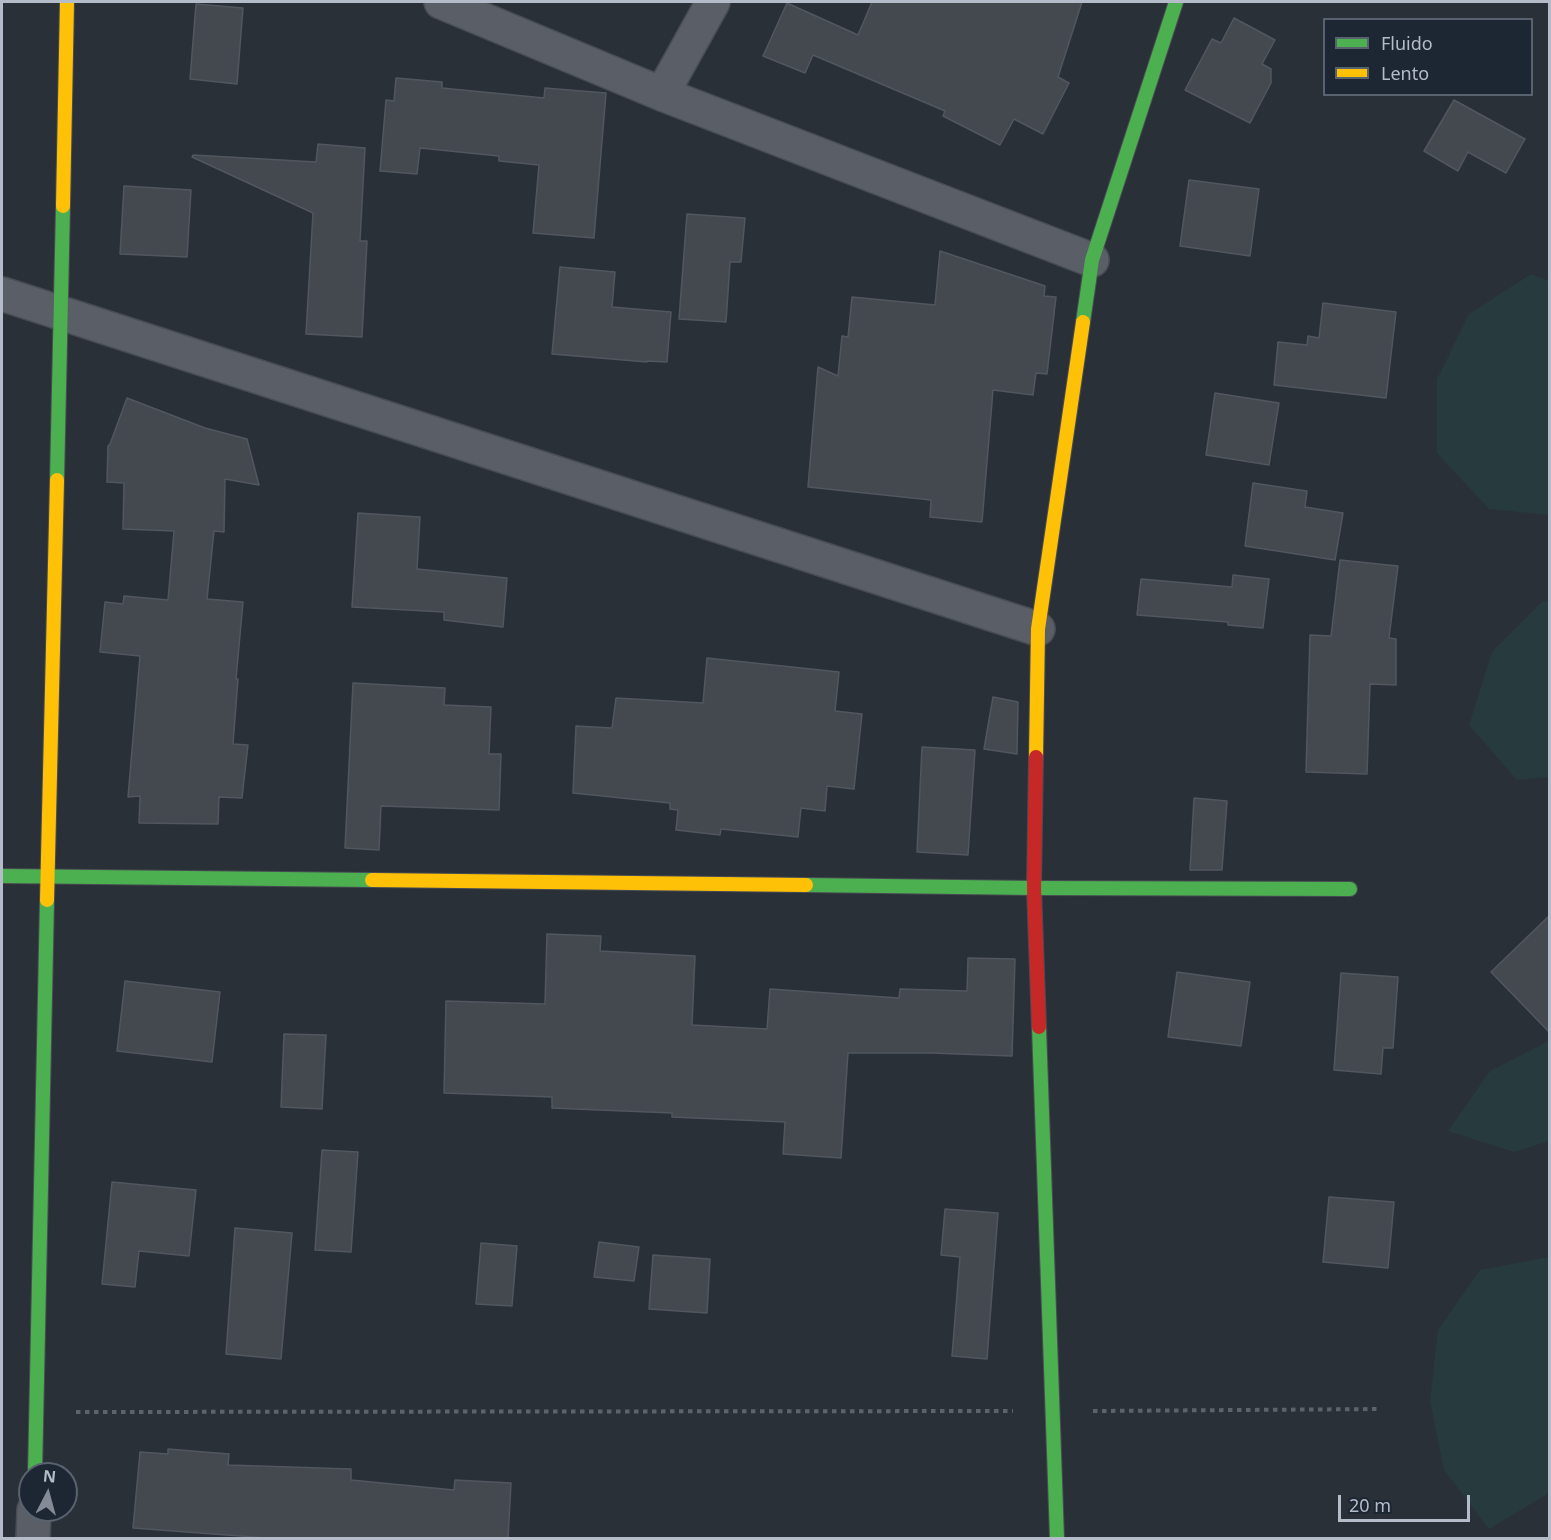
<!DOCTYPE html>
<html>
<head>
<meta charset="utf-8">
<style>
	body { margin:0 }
	#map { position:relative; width:1551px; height:1540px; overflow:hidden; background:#2a3038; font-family:"Noto Sans",sans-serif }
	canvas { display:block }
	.frame { position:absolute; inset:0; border:3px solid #b4bcc9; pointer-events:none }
	.legend { position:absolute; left:1323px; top:18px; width:210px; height:78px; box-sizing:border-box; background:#1d2633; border:2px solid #59626f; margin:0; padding:8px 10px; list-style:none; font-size:18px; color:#b4bcc9 }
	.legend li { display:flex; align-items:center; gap:12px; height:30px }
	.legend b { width:30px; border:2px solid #59626f }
	.north { position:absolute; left:18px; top:1462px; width:60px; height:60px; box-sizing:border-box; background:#1d2633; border:2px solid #59626f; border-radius:50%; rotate:6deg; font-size:16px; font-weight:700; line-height:24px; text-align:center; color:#b4bcc9 }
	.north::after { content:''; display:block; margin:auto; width:21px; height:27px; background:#848b96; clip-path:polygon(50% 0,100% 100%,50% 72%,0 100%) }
	.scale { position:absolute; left:1338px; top:1495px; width:132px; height:27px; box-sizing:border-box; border:3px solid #b4bcc9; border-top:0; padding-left:8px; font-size:18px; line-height:21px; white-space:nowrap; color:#b4bcc9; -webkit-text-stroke:4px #1d2633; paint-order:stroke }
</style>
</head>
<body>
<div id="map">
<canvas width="1551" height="1540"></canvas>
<div class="frame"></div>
<ul class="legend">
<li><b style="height:8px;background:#4caf50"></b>Fluido</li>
<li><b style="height:8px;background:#ffc107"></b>Lento</li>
</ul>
<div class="north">N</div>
<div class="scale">20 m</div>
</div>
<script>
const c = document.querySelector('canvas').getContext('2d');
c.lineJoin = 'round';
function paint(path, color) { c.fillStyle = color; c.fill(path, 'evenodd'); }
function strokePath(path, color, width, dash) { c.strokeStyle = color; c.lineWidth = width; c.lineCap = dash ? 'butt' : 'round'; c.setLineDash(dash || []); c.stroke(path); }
const green = new Path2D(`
	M 1531,274 L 1549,281 L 1549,515 L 1489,509 L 1437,453 L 1437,379 L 1469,314 Z
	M 1543,601 L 1550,602 L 1549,777 L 1517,780 L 1469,725 L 1492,652 Z
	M 1549,1041 L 1549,1141 L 1514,1152 L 1448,1131 L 1490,1071 Z
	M 1549,1257 L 1549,1493 L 1489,1529 L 1444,1470 L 1430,1401 L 1438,1330 L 1480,1270 Z`);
const building = new Path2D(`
	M 872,2 L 1082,2 L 1058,77 L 1069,83 L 1043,134 L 1014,119 L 1000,145 L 943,116 L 945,111 L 813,55 L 805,73 L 763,56 L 787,3 L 858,35 Z
	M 196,4 L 243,8 L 237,84 L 190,79 Z
	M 1234,18 L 1275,40 L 1262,64 L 1271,69 L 1271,83 L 1250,123 L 1185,90 L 1212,39 L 1221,43 Z
	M 396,78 L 442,82 L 442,88 L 544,98 L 545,88 L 606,93 L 594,238 L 533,233 L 539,165 L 499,161 L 499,156 L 420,148 L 417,174 L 380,171 L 386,100 L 394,101 Z
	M 1454,100 L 1525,139 L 1506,173 L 1468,152 L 1458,171 L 1424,151 Z
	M 318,144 L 365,148 L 360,241 L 367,241 L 362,337 L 306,334 L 313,213 L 192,157 L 193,155 L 316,162 Z
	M 1189,180 L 1259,189 L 1250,256 L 1180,246 Z
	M 124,186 L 191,190 L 187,257 L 120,254 Z
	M 687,214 L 745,218 L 741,262 L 730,262 L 726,322 L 679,319 Z
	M 940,251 L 1045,286 L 1044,296 L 1056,297 L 1047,374 L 1036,373 L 1033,395 L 993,390 L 982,522 L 930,517 L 931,500 L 808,487 L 818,367 L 838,376 L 842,336 L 848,337 L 852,297 L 935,305 Z
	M 560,267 L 615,272 L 612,307 L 671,312 L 667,362 L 647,361 L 647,362 L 552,354 Z
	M 1323,303 L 1396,312 L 1386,398 L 1274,385 L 1278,342 L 1307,345 L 1308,336 L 1319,338 Z
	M 1215,393 L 1279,403 L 1269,465 L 1206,455 Z
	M 127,398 L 205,428 L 247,439 L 259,485 L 225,479 L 224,532 L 214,531 L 207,599 L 243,602 L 236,679 L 238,679 L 233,744 L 248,745 L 242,798 L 219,797 L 218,824 L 139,823 L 140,796 L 128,797 L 140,656 L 100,652 L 105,602 L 123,604 L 124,596 L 168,600 L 174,531 L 123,529 L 124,483 L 107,482 L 108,446 L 110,444 Z
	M 1253,483 L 1307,491 L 1305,507 L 1343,513 L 1335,560 L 1245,546 Z
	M 358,513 L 420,517 L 417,569 L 507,578 L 503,627 L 444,620 L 444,612 L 352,607 Z
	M 1340,560 L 1398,566 L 1389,638 L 1396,639 L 1396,685 L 1370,684 L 1367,774 L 1306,772 L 1310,635 L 1331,636 Z
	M 1233,575 L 1269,579 L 1263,628 L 1228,625 L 1228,622 L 1137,615 L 1141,579 L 1232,587 Z
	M 707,658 L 839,672 L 835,711 L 862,714 L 854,789 L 827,786 L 825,811 L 801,808 L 798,837 L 721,829 L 720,835 L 676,830 L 678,810 L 670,809 L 670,803 L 573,793 L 576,726 L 612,728 L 616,698 L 703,703 Z
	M 353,683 L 445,688 L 444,705 L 491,707 L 489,754 L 501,754 L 499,810 L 381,806 L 379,850 L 345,848 Z
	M 993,697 L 1018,702 L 1017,754 L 984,749 Z
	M 922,747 L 975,750 L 968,855 L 917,852 Z
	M 1194,798 L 1227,801 L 1222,870 L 1190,870 Z
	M 1550,915 L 1550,1033 L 1491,972 Z
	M 547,934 L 601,936 L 600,951 L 695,956 L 692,1025 L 767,1029 L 770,989 L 899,998 L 900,989 L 967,991 L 968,958 L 1015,959 L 1012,1056 L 931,1053 L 848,1053 L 841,1158 L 783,1154 L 785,1122 L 672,1117 L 672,1113 L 552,1108 L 552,1097 L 444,1093 L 446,1001 L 545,1004 Z
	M 1177,972 L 1250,982 L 1241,1046 L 1168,1037 Z
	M 1341,973 L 1398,977 L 1393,1048 L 1383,1048 L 1381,1074 L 1334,1070 Z
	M 125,981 L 220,992 L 212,1062 L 117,1051 Z
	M 284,1034 L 326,1035 L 322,1109 L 281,1107 Z
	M 322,1150 L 358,1152 L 351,1252 L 315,1250 Z
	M 112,1182 L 196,1190 L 189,1256 L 139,1251 L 135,1287 L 102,1284 Z
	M 1329,1197 L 1394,1202 L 1388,1268 L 1323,1262 Z
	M 945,1209 L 998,1213 L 987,1359 L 952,1356 L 960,1257 L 941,1255 Z
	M 235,1228 L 292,1233 L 281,1359 L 226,1354 Z
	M 599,1242 L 639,1247 L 634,1281 L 594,1277 Z
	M 481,1243 L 517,1246 L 512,1306 L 476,1304 Z
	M 653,1255 L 710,1259 L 707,1313 L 649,1309 Z
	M 168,1449 L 229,1454 L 228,1465 L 351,1469 L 351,1480 L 454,1490 L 455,1480 L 511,1483 L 508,1539 L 280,1539 L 133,1528 L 140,1452 L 168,1454 Z`);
const path = new Path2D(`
	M 1093,1411 L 1381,1409
	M 76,1412 L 1013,1411`);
const street = new Path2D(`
	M 441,2 L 662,94 L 1092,260
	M 662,94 L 713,2
	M 2,294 L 1038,629
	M 33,1538 L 34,1510`);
const fast = new Path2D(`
	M 1083,322 L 1092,260 L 1176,2
	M 57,480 L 63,206
	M 2,876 L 372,880
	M 806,885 L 1034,888 L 1350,889
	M 1039,1027 L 1057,1538
	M 35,1474 L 47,900`);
const slow = new Path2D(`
	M 63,206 L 67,2
	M 1036,757 L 1038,629 L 1083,322
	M 372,880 L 806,885
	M 47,900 L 57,480`);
const jam = new Path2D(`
	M 1036,757 L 1034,888 L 1039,1027`);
paint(green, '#273a3e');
paint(building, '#444950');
strokePath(building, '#52575f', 1.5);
strokePath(street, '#484c53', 36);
strokePath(fast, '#484c53', 16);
strokePath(slow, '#484c53', 16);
strokePath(jam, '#484c53', 16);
strokePath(path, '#5d636a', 4, [4.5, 4.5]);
strokePath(street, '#5a5e66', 33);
strokePath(fast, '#4caf50', 14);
strokePath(slow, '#ffc107', 14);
strokePath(jam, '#c62828', 14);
</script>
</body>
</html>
